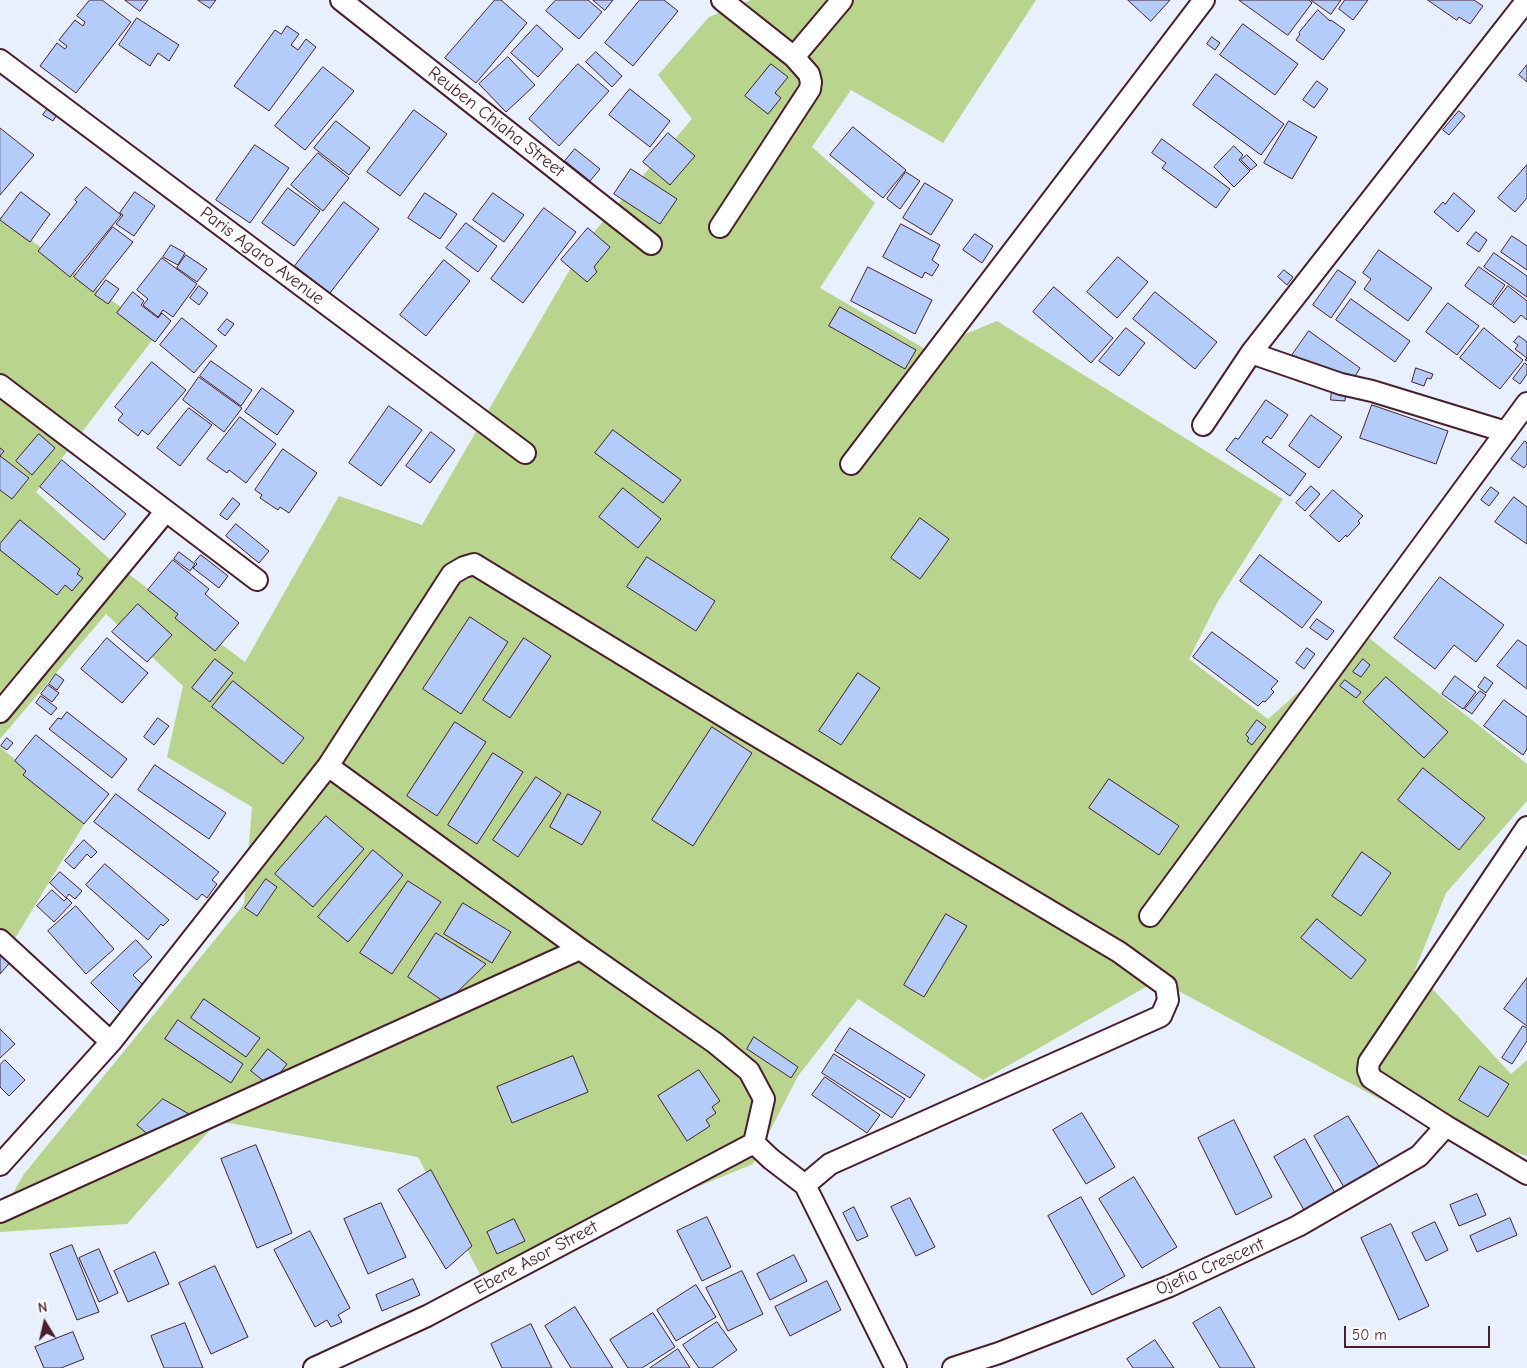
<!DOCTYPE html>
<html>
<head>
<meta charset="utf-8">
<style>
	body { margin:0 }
	#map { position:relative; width:1527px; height:1368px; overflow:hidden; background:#e8f0fe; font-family:"Comic Neue",sans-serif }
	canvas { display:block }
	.north { position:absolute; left:20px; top:1298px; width:50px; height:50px; -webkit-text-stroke:4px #fff; paint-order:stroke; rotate:351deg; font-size:14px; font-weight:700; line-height:20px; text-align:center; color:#4a1f2b }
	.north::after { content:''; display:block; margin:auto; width:18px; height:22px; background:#4a1f2b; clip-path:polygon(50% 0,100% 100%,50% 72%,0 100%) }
	.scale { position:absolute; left:1344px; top:1326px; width:146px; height:22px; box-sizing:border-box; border:2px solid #4a1f2b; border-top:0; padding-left:6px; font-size:15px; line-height:18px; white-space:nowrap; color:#4a1f2b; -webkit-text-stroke:4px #fff; paint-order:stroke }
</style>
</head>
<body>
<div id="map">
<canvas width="1527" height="1368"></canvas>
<div class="north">N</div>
<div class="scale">50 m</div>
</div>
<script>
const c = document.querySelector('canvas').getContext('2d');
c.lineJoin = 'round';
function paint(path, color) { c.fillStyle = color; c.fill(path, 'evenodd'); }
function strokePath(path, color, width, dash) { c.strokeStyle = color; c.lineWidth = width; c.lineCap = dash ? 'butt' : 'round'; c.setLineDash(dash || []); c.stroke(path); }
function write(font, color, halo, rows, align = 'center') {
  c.font = font + ' "Comic Neue",sans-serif'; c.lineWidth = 4; c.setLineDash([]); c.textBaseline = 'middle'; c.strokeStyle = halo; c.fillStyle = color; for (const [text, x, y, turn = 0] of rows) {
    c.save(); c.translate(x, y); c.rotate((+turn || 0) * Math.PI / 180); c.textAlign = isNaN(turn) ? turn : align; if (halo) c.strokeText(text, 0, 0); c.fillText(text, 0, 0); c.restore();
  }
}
const green = new Path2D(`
	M 751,0 L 1036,0 L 943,143 L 851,90 L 812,147 L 875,203 L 820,288 L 927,350 L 997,321 L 1283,499 L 1217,603 L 1189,659 L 1268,719 L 1364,634 L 1527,764 L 1527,801 L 1446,893 L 1415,970 L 1511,1074 L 1527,1060 L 1527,1156 L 1432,1127 L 1158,980 L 983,1080 L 858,999 L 798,1076 L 753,1164 L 481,1276 L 418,1157 L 218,1121 L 127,1224 L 0,1232 L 0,1215 L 24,1174 L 244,904 L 252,807 L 167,757 L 183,686 L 106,614 L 0,739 L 0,217 L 157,334 L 36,492 L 114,563 L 245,662 L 339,496 L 422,525 L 587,240 L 692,119 L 658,75 L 709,17 Z
	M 0,747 L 88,818 L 0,963 Z`);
const building = new Path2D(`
	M 90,0 L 102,0 L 131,22 L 76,93 L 40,66 L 57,43 L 65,49 L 67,46 L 59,40 L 75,20 L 83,26 L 85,22 L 77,16 Z
	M 125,0 L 148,0 L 140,11 Z
	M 198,0 L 216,0 L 210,8 Z
	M 495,0 L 501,0 L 527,23 L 476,83 L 445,58 Z
	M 556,0 L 588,0 L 602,12 L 579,39 L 546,11 Z
	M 593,0 L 613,0 L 605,10 Z
	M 640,0 L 664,0 L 678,11 L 633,66 L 605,43 Z
	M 1128,0 L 1170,0 L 1151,21 Z
	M 1239,0 L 1309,0 L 1312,3 L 1288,35 Z
	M 1311,0 L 1341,0 L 1331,14 Z
	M 1345,0 L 1368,0 L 1353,20 L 1339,9 Z
	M 1428,0 L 1474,0 L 1483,6 L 1470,24 L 1459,17 L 1457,20 Z
	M 1318,10 L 1330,21 L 1331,20 L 1345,30 L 1323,60 L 1296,40 L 1300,34 L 1299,33 Z
	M 137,18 L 179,45 L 169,61 L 158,53 L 150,66 L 119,45 Z
	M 1243,24 L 1298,64 L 1275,95 L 1220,55 Z
	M 537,25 L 563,49 L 538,77 L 511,53 Z
	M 287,26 L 299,34 L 291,45 L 298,50 L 306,39 L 316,47 L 269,111 L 234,86 L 275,30 L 281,34 Z
	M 1212,37 L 1220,43 L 1215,50 L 1207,44 Z
	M 596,52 L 622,76 L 612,87 L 586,62 Z
	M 508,57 L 535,85 L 506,112 L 479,84 Z
	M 578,64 L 609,91 L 559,146 L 529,119 Z
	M 771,64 L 788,77 L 775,93 L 781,98 L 768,114 L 745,96 Z
	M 1527,65 L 1527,82 L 1519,75 Z
	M 323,67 L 354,91 L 305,150 L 275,126 Z
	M 1216,74 L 1284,124 L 1261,155 L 1193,105 Z
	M 1317,81 L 1328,89 L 1314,108 L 1303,100 Z
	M 630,89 L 670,121 L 650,147 L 609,115 Z
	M 48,108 L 57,114 L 53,121 L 43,115 Z
	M 414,110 L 447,134 L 400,196 L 367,172 Z
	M 1459,111 L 1465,116 L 1449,135 L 1443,130 Z
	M 336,121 L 370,148 L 349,175 L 314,148 Z
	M 1289,121 L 1317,137 L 1292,179 L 1264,163 Z
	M 853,127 L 906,170 L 883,198 L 830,155 Z
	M 0,128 L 34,155 L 0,195 Z
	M 668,133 L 695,156 L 670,185 L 643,162 Z
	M 1162,139 L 1230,189 L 1216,208 L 1162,168 L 1166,163 L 1152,153 Z
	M 255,145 L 289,168 L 250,223 L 216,200 Z
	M 1234,146 L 1243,155 L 1239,160 L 1250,171 L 1234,187 L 1214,167 Z
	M 575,149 L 600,169 L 590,181 L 565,161 Z
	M 318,153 L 349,178 L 323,211 L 291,185 Z
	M 1247,155 L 1257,165 L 1251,170 L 1241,160 Z
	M 1527,165 L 1527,198 L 1515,212 L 1498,198 Z
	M 631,169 L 677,199 L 660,224 L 614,194 Z
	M 906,172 L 920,181 L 900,209 L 887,199 Z
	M 925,183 L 953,200 L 931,235 L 903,218 Z
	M 86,187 L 121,215 L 70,277 L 38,251 L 77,202 L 75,200 Z
	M 288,188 L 320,211 L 294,246 L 262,223 Z
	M 21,192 L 50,214 L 30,242 L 0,220 Z
	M 135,192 L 155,206 L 134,236 L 116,224 L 123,215 L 120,213 Z
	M 425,193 L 457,214 L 440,239 L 408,218 Z
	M 493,193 L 524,215 L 504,242 L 473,220 Z
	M 1454,193 L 1475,211 L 1458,232 L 1434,212 L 1443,202 L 1445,204 Z
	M 344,202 L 379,229 L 330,293 L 295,266 Z
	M 544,208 L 576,232 L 523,303 L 491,279 Z
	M 466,223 L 497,246 L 478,272 L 446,248 Z
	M 901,224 L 940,245 L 932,260 L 939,265 L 932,276 L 925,272 L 922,278 L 883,257 Z
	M 113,227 L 133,242 L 93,292 L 74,277 Z
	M 588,228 L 610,247 L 594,267 L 597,272 L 587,282 L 561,260 Z
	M 1476,232 L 1487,240 L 1479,252 L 1467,244 Z
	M 975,234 L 993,246 L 982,263 L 963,250 Z
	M 1512,236 L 1527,246 L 1527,270 L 1501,252 Z
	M 171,245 L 185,253 L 178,265 L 163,257 Z
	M 1379,250 L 1432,288 L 1408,321 L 1364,289 L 1371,279 L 1363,273 Z
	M 1494,253 L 1527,276 L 1527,297 L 1484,267 Z
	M 186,255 L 207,269 L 197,282 L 177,268 Z
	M 1118,257 L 1148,282 L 1117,318 L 1087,292 Z
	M 162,258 L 197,284 L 173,317 L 163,310 L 158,317 L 143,305 L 148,299 L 137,290 Z
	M 444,260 L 470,281 L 426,336 L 400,315 Z
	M 868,267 L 932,300 L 915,334 L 851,301 Z
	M 1479,267 L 1505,285 L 1491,305 L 1465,286 Z
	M 1284,270 L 1293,277 L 1287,285 L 1278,277 Z
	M 1338,270 L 1356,282 L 1331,318 L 1313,305 Z
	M 106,280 L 119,289 L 108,304 L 95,295 Z
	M 199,286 L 208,293 L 199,305 L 190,298 Z
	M 1508,286 L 1527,301 L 1527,320 L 1521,315 L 1514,323 L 1493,306 Z
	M 1054,287 L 1113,338 L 1091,363 L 1033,312 Z
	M 133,292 L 144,301 L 141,305 L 158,318 L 162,313 L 171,321 L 155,342 L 117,313 Z
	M 1155,292 L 1217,342 L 1195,369 L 1133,319 Z
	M 1351,299 L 1410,341 L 1395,362 L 1336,320 Z
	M 1448,303 L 1479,326 L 1457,355 L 1426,332 Z
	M 840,307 L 916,350 L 905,369 L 829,326 Z
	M 182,318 L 217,346 L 194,373 L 160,345 Z
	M 227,319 L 234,324 L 225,336 L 218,330 Z
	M 1126,328 L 1145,343 L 1119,376 L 1099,361 Z
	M 1484,328 L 1523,360 L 1500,389 L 1460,358 Z
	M 1309,331 L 1360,368 L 1351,383 L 1288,361 Z
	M 1519,336 L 1527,342 L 1527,361 L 1525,360 L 1527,358 L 1515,349 L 1518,345 L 1514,342 Z
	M 211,361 L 252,390 L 241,406 L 200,376 Z
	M 152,362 L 186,390 L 148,435 L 142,430 L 138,436 L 118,420 L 123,414 L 115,407 Z
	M 1525,363 L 1527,365 L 1527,374 L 1520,384 L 1513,379 Z
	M 1416,368 L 1433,374 L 1431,379 L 1427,378 L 1424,386 L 1412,382 Z
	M 199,377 L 242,408 L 224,432 L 183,400 Z
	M 262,388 L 294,411 L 277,435 L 245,412 Z
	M 1332,389 L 1346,390 L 1345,401 L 1331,400 Z
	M 1266,400 L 1288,415 L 1271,439 L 1267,436 L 1262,442 L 1306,474 L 1290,496 L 1226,450 L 1235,438 L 1238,439 Z
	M 1372,405 L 1448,431 L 1436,464 L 1360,438 Z
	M 389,406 L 422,430 L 381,486 L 349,463 Z
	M 189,408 L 212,425 L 180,466 L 157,448 Z
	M 1311,415 L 1342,437 L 1319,468 L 1289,446 Z
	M 240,417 L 276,444 L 246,483 L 229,470 L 227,473 L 207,459 Z
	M 613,430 L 681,480 L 663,503 L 595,453 Z
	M 431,432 L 455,450 L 430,483 L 406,466 Z
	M 39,434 L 55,448 L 32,475 L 16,461 Z
	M 1525,441 L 1527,443 L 1527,464 L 1524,468 L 1511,459 Z
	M 0,448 L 4,451 L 0,456 L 29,478 L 12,499 L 0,490 Z
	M 283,449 L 317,473 L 289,513 L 280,507 L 278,510 L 260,498 L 262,495 L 255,490 Z
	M 62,460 L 126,514 L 104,540 L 40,487 Z
	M 1311,486 L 1320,494 L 1305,511 L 1296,503 Z
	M 1491,487 L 1499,493 L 1489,506 L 1481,500 Z
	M 623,488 L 661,519 L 638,548 L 599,517 Z
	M 1333,490 L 1363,516 L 1358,521 L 1360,523 L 1347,537 L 1346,535 L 1339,542 L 1310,516 Z
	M 1514,497 L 1527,507 L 1527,544 L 1495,522 Z
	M 233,498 L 240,504 L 227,520 L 220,515 Z
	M 920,518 L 949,539 L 920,579 L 891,558 Z
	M 20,520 L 80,569 L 77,574 L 83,578 L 72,591 L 65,585 L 57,595 L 0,550 L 0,544 Z
	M 236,524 L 269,551 L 259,563 L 226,536 Z
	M 179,552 L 195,564 L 190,571 L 174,559 Z
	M 201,555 L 228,576 L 219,588 L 193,568 L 197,564 L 195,562 Z
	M 1260,555 L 1322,602 L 1302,628 L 1240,581 Z
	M 647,557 L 715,601 L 696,631 L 627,587 Z
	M 173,560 L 209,589 L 205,594 L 239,623 L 215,651 L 175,618 L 178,614 L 148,590 Z
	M 1440,577 L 1504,625 L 1476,662 L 1454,645 L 1435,669 L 1394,638 Z
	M 138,604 L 172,635 L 147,662 L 112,632 Z
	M 470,617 L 508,642 L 461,714 L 423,689 Z
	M 1317,619 L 1334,631 L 1327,640 L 1310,628 Z
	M 1212,632 L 1278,681 L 1271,689 L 1274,692 L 1265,702 L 1263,701 L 1258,706 L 1193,657 Z
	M 107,638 L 148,673 L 122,703 L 81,669 Z
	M 524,638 L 551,656 L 510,718 L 483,700 Z
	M 1518,640 L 1527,646 L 1527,689 L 1497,666 Z
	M 1307,648 L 1315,654 L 1304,669 L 1296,663 Z
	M 215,659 L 233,673 L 210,702 L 192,688 Z
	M 1363,659 L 1370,665 L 1361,677 L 1353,672 Z
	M 858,673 L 880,688 L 841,745 L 819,731 Z
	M 56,674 L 64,680 L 57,690 L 49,684 Z
	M 1455,676 L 1476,692 L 1463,709 L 1442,694 Z
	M 1386,677 L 1448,732 L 1424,758 L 1363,702 Z
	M 1485,677 L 1493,683 L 1486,693 L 1478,687 Z
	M 1345,680 L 1361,692 L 1356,698 L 1340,686 Z
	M 233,681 L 304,738 L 283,764 L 212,707 Z
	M 48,685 L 59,693 L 52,702 L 41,694 Z
	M 1480,691 L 1486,695 L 1472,714 L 1465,709 Z
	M 41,696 L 57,708 L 51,715 L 36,703 Z
	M 1504,700 L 1527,717 L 1527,749 L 1523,755 L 1484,726 Z
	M 67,712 L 127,759 L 112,778 L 49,729 L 58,718 L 61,719 Z
	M 158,718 L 169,726 L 154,745 L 144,737 Z
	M 1257,720 L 1266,727 L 1252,745 L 1247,741 L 1249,738 L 1246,735 Z
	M 455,722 L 486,742 L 437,816 L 407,796 Z
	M 712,727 L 752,753 L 693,846 L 652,820 Z
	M 36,735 L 109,794 L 84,824 L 23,775 L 26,771 L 15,761 Z
	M 7,738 L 13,743 L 7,750 L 1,746 Z
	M 493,753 L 523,772 L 477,844 L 448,825 Z
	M 155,765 L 226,813 L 209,839 L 138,790 Z
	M 1423,768 L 1485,818 L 1459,850 L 1398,800 Z
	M 536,777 L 561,793 L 518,857 L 493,840 Z
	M 1109,779 L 1179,826 L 1159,855 L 1089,808 Z
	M 116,794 L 219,872 L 212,880 L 217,884 L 207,898 L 202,894 L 197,900 L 94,822 Z
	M 568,794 L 601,812 L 582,845 L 550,827 Z
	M 326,816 L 364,849 L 313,907 L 275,874 Z
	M 84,840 L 97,852 L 91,858 L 87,854 L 74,869 L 65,861 Z
	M 373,850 L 403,875 L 348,942 L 318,917 Z
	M 1362,852 L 1391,873 L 1361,916 L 1332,896 Z
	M 105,864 L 169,920 L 163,926 L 161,924 L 148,940 L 86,885 Z
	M 60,872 L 82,891 L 75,899 L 69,894 L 66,898 L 50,883 Z
	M 266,879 L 277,887 L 257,916 L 245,908 Z
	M 408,881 L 441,902 L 392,974 L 360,953 Z
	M 52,890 L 64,901 L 67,898 L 72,903 L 54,922 L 37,906 Z
	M 463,903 L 511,932 L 492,963 L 444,934 Z
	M 76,906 L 114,949 L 86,974 L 48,931 Z
	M 946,914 L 967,926 L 924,997 L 904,985 Z
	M 1317,919 L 1366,960 L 1351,979 L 1301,938 Z
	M 436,933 L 486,964 L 446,1003 L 408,977 Z
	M 136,940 L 152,957 L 133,975 L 147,989 L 122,1014 L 91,983 Z
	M 5,952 L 13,959 L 0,974 L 0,957 Z
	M 1527,978 L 1527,1026 L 1504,1009 Z
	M 204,999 L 260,1038 L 246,1057 L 191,1018 Z
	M 178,1020 L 243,1064 L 231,1083 L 165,1039 Z
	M 1523,1026 L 1527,1028 L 1527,1041 L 1512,1064 L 1502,1058 Z
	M 850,1028 L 925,1075 L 910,1098 L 835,1051 Z
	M 0,1029 L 15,1044 L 0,1058 Z
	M 754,1037 L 798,1067 L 791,1078 L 747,1049 Z
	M 268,1049 L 287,1064 L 270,1086 L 251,1071 Z
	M 834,1054 L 905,1099 L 892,1118 L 822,1073 Z
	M 573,1056 L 588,1092 L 512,1123 L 497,1087 Z
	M 5,1060 L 25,1080 L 9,1096 L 0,1087 L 0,1065 Z
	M 1480,1066 L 1509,1084 L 1488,1117 L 1459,1100 Z
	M 699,1070 L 720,1101 L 712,1107 L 716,1113 L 706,1120 L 710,1126 L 687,1141 L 658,1096 Z
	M 825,1077 L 880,1115 L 867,1133 L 812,1095 Z
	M 163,1099 L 189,1114 L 152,1138 L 137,1125 Z
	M 1082,1113 L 1115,1167 L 1086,1184 L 1053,1130 Z
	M 1348,1116 L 1380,1168 L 1345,1189 L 1314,1136 Z
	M 1234,1120 L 1272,1197 L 1236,1215 L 1198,1138 Z
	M 1305,1139 L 1335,1193 L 1304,1210 L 1274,1157 Z
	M 256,1145 L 292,1233 L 257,1248 L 221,1159 Z
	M 431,1170 L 472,1246 L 446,1269 L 398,1190 Z
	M 1134,1177 L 1177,1247 L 1142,1268 L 1099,1199 Z
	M 1477,1194 L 1486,1215 L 1459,1226 L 1450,1205 Z
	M 1081,1197 L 1125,1276 L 1092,1295 L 1048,1216 Z
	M 910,1198 L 935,1247 L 916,1256 L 891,1207 Z
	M 381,1203 L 406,1257 L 368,1274 L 344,1219 Z
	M 854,1207 L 868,1236 L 857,1241 L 843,1213 Z
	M 707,1217 L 731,1267 L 702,1281 L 677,1231 Z
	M 1510,1218 L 1517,1235 L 1477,1252 L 1470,1236 Z
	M 514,1219 L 525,1241 L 497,1254 L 487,1232 Z
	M 1435,1222 L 1448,1250 L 1426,1261 L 1412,1233 Z
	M 1391,1224 L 1429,1306 L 1399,1320 L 1361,1238 Z
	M 310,1231 L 350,1308 L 338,1315 L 342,1322 L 331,1327 L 327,1320 L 315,1327 L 274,1250 Z
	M 72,1245 L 99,1312 L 77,1320 L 50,1254 Z
	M 99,1249 L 118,1293 L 99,1302 L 79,1258 Z
	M 155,1252 L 169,1284 L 128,1302 L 114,1271 Z
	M 794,1255 L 807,1281 L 770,1300 L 757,1274 Z
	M 215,1266 L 248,1337 L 211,1354 L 179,1283 Z
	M 742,1271 L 763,1314 L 728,1331 L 706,1288 Z
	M 413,1279 L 420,1295 L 382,1311 L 376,1295 Z
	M 827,1281 L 841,1310 L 790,1336 L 775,1307 Z
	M 696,1285 L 716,1317 L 676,1341 L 657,1310 Z
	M 575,1307 L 613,1368 L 571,1368 L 545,1326 Z
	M 1220,1307 L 1255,1368 L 1220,1368 L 1193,1323 Z
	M 653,1313 L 675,1347 L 642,1368 L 628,1368 L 610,1340 Z
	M 717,1322 L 737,1350 L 712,1368 L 699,1368 L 683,1345 Z
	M 185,1323 L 203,1368 L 164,1368 L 151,1336 Z
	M 531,1324 L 552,1368 L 502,1368 L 491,1344 Z
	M 73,1332 L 84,1359 L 61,1368 L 44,1368 L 35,1347 Z
	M 1155,1340 L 1174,1368 L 1133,1368 L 1127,1359 Z
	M 678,1349 L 690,1368 L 650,1368 Z`);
const street = new Path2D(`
	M 341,0 L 651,244
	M 794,57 L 842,0
	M 0,60 L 525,453
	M 720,227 L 810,89 L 811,82 L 809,74 L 794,57 L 722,0
	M 1251,353 L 1527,0
	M 0,385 L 257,580
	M 1203,425 L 1251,353 L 1341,384 L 1372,391 L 1506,432
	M 851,464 L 1204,0
	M 0,712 L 166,511
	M 328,766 L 580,949 L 715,1043 L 749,1071 L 764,1099 L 754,1143 L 771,1159 L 805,1185 L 896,1368
	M 1527,827 L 1369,1062 L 1368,1070 L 1371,1078 L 1446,1126 L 1527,1174
	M 1150,916 L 1527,403
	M 0,940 L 111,1042
	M 0,1165 L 111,1042 L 328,766 L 452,574 L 464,567 L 474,564 L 738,725 L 1119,952 L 1166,986 L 1168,1000 L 1161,1016 L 830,1164 L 805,1185
	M 0,1212 L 580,949
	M 314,1368 L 427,1316 L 754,1143
	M 953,1368 L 999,1353 L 1170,1286 L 1298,1226 L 1419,1156 L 1446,1126`);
const streetNames = [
	["Reuben Chiaha Street",496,122,38],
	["Paris Agaro Avenue",262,256,37],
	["Ebere Asor Street",536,1258,-28],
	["Ojefia Crescent",1210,1267,-24]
];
paint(green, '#b8d48d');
paint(building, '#b3ccfa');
strokePath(building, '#4a1f2b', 1);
strokePath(street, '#4a1f2b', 24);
strokePath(street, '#fff', 20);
write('18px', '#4a1f2b', '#fff', streetNames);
</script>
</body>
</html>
